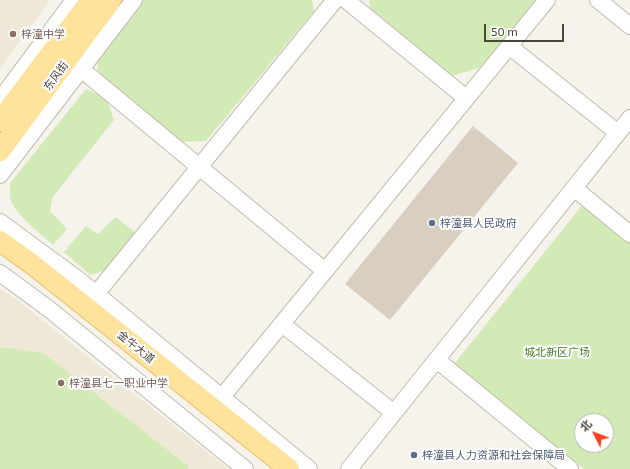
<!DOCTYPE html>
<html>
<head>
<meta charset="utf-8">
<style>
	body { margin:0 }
	#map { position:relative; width:630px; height:469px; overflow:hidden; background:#f6f3ec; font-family:"Exo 2","Noto Sans SC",sans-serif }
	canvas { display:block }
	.north { position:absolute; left:574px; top:413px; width:40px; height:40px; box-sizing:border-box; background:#fff; border:1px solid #b7b4b0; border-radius:50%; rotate:312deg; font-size:11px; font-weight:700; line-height:16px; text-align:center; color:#4b4439 }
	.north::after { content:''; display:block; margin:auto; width:14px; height:18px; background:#fc3f1d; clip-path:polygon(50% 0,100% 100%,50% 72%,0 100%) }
	.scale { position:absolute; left:484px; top:24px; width:80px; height:18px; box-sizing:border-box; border:2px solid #4b4439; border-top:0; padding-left:5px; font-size:12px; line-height:14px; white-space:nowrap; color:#4b4439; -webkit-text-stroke:3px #fff; paint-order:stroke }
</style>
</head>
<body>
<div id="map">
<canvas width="630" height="469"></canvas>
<div class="north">北</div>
<div class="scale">50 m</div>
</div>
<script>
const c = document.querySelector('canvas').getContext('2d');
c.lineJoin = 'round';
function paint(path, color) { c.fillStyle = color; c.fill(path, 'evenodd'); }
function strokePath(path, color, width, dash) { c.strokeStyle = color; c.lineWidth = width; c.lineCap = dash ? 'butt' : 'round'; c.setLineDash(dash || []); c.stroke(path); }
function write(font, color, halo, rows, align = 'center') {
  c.font = font + ' "Exo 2","Noto Sans SC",sans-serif'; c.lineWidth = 4; c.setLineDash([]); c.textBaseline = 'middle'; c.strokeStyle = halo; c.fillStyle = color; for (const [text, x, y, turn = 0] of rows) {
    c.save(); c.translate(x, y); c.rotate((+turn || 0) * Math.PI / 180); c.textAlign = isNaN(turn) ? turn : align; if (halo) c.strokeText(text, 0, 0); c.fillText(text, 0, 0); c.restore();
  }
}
const education = new Path2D(`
	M 0,0 L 50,0 L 0,69 Z
	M 0,289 L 15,298 L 228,469 L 0,469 Z`);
const green = new Path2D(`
	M 140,0 L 312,0 L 314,11 L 206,141 L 180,142 L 98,73 L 97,55 Z
	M 369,0 L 538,0 L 485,66 L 452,76 L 370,8 Z
	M 86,89 L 100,95 L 108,102 L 114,120 L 70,175 L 52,198 L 50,211 L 67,229 L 53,245 C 42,235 19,217 13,205 C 9,198 10,190 10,183 Z
	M 585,202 L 630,239 L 630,469 L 584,469 L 454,364 ZM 582,421 L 606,421 L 606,445 L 582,445 Z
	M 116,217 L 137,234 L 107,270 L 90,275 L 64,252 L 86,226 L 98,234 Z
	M 0,347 L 43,353 L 188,466 L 188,469 L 0,469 Z`);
const building = new Path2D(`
	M 473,126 L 518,163 L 390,320 L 345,284 Z`);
const minor = new Path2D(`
	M 346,0 L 466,98
	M 598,0 L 630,26
	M 509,46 L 618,133
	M 81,69 L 325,271
	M 0,100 L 74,0
	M 0,175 L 134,0
	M 574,188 L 630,234
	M 0,222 L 79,280 L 309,469
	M 0,273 L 49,309 L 245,469
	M 96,294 L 335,0
	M 282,324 L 394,413
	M 437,360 L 570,469
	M 221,398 L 547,0
	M 349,469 L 630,118`);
const major = new Path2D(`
	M 0,121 L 91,0
	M 0,151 L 111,0
	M 0,241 L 32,264 L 289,469`);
const markers = [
	[13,34,4,"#8d6e63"],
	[432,223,4,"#5c6f8a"],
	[61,383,4,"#8d6e63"],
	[414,455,4,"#5c6f8a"]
];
const educationNames = [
	["梓潼中学",21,34],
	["梓潼县七一职业中学",69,383]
];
const streetNames = [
	["东风街",56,76,-54],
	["金牛大道",136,347,39]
];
const serviceNames = [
	["梓潼县人民政府",440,223],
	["梓潼县人力资源和社会保障局",422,455]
];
const parkNames = [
	["城北新区广场",557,352]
];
paint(education, '#efe8d6');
paint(green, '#d2eab5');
paint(building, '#d8cfc1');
strokePath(minor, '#c2bbae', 18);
strokePath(major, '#e6c16a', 22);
strokePath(minor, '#fff', 16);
strokePath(major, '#ffe39c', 20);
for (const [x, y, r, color] of markers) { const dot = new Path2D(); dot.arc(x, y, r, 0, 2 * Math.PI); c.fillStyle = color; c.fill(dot); strokePath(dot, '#fff', 1.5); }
write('11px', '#785e54', '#fff', educationNames, 'left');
write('11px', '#4b4439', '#fff', streetNames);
write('11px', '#4e5e75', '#fff', serviceNames, 'left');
write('11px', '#4a7f2a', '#fff', parkNames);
</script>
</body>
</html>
